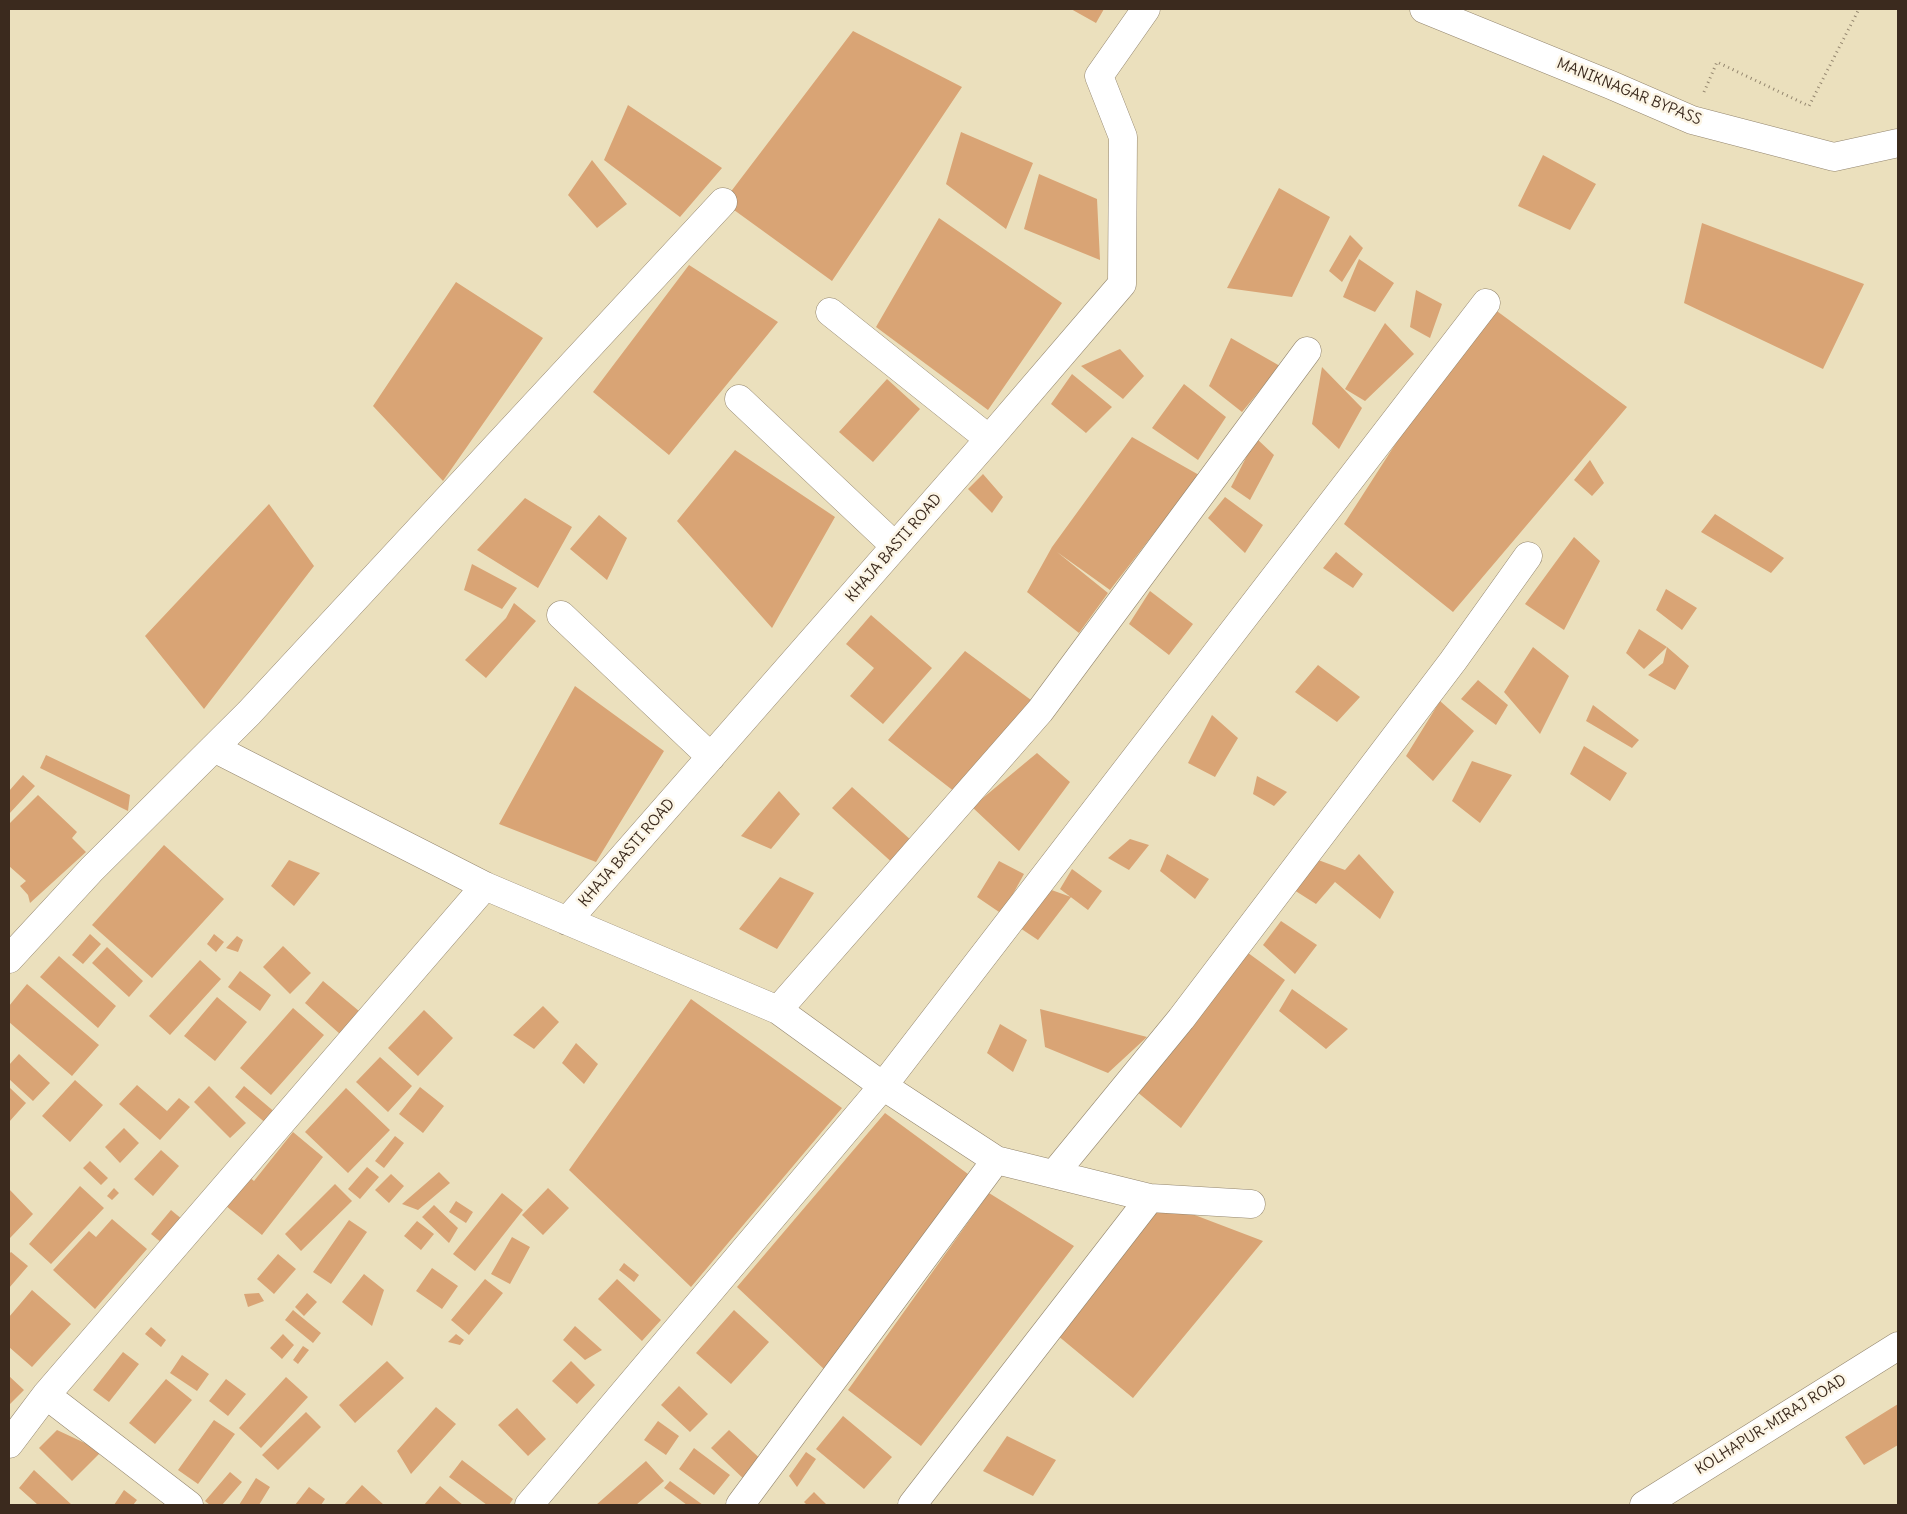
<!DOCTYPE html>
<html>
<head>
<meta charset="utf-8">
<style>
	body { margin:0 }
	#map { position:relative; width:1907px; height:1514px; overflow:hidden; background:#ebe0bd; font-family:Delius,sans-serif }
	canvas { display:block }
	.frame { position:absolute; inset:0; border:10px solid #3b2a1e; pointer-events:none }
</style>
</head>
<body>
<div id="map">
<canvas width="1907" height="1514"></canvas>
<div class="frame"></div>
</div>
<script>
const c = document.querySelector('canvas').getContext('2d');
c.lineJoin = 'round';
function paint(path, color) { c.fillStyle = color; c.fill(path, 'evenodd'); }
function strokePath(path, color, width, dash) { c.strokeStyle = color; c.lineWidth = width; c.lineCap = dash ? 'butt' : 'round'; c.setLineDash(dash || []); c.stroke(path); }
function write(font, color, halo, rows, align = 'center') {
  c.font = font + ' Delius,sans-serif'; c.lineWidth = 5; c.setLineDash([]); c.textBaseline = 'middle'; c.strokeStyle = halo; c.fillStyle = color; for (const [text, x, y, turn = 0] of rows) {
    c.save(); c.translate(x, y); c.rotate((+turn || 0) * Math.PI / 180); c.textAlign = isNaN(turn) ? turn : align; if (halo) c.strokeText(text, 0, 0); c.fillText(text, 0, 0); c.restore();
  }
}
const building = new Path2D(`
	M 1071,9 L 1104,9 L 1096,23 Z
	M 853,31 L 962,87 L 832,281 L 723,202 Z
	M 628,105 L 722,168 L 680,217 L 604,160 Z
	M 961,132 L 1033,163 L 1006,229 L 946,184 Z
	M 1543,155 L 1596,184 L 1570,230 L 1518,206 Z
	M 592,160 L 627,204 L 597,228 L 568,195 Z
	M 1039,174 L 1097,199 L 1100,260 L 1024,229 Z
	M 1279,188 L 1330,217 L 1292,297 L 1227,288 Z
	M 939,218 L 1062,303 L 988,410 L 876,327 Z
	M 1702,223 L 1864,284 L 1823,369 L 1684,303 Z
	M 1350,235 L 1363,248 L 1342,282 L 1329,271 Z
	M 1359,259 L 1394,283 L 1375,312 L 1343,297 Z
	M 689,265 L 778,322 L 669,455 L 593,392 Z
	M 456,282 L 543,338 L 443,481 L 373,406 Z
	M 1416,290 L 1442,304 L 1430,338 L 1410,327 Z
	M 1486,303 L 1627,407 L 1453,612 L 1344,524 Z
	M 1385,323 L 1414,354 L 1365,401 L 1345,389 Z
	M 1231,338 L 1280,366 L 1242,412 L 1209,386 Z
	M 1120,349 L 1144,376 L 1123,399 L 1081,366 Z
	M 1322,367 L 1362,408 L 1339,449 L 1312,424 Z
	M 1072,374 L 1112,407 L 1086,433 L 1051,404 Z
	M 887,379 L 920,409 L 873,462 L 839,432 Z
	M 1184,384 L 1226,417 L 1198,460 L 1152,428 Z
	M 1132,437 L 1199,475 L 1110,590 L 1057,552 L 1108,593 L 1079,633 L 1027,592 L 1052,547 Z
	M 1256,438 L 1274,455 L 1250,500 L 1231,487 Z
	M 735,450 L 835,517 L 772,628 L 677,521 Z
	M 1590,460 L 1604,483 L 1592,496 L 1574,480 Z
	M 983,474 L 1003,497 L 992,513 L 968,489 Z
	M 1225,497 L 1263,525 L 1245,553 L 1208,518 Z
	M 525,498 L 572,527 L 538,588 L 477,550 Z
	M 269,504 L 314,566 L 204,709 L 145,636 Z
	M 1715,514 L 1784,558 L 1771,573 L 1701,532 Z
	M 599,515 L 627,538 L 607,580 L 570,549 Z
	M 1574,537 L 1600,561 L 1564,630 L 1525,604 Z
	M 1336,552 L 1363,574 L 1353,588 L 1323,568 Z
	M 472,564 L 517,588 L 502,609 L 464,590 Z
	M 1666,589 L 1697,608 L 1682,630 L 1656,610 Z
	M 1150,591 L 1193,624 L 1169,655 L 1129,624 Z
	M 514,603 L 536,621 L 486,678 L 465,660 L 506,618 Z
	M 871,615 L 932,668 L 883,724 L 850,696 L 874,668 L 846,644 Z
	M 1639,629 L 1667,647 L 1644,669 L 1626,653 Z
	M 1533,647 L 1569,676 L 1540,734 L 1504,692 Z
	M 1667,647 L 1689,666 L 1675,690 L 1648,675 L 1663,663 Z
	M 965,651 L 1031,700 L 955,792 L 888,740 Z
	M 1318,665 L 1360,697 L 1337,722 L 1295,692 Z
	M 1478,680 L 1508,705 L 1496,725 L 1461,699 Z
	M 575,686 L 664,751 L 596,862 L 499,824 Z
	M 1440,701 L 1474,731 L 1433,781 L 1406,756 Z
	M 1593,705 L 1639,740 L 1632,748 L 1586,721 Z
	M 1212,715 L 1238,738 L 1215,777 L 1188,763 Z
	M 1584,746 L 1627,773 L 1610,801 L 1570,774 Z
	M 1037,753 L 1070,782 L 1019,851 L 972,807 Z
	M 46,755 L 130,795 L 128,811 L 40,768 Z
	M 1472,761 L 1512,775 L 1480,823 L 1452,801 Z
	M 23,775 L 35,786 L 9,814 L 9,791 Z
	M 1257,776 L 1287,792 L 1274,806 L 1253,794 Z
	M 852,787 L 912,841 L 896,866 L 832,808 Z
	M 779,791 L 800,814 L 771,849 L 741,836 Z
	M 38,795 L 77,832 L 72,838 L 86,852 L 30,903 L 28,895 L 20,886 L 26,881 L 9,866 L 9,824 Z
	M 1130,839 L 1149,845 L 1129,870 L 1108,858 Z
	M 164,845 L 224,899 L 152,978 L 92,925 Z
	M 1167,854 L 1209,879 L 1195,899 L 1160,871 Z
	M 1359,854 L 1394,892 L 1380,919 L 1335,882 L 1316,904 L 1294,890 L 1305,855 L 1345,870 Z
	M 289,860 L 320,873 L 294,906 L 271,886 Z
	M 999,861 L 1024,874 L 1002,914 L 977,897 Z
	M 1072,869 L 1102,891 L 1088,910 L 1060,889 Z
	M 780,877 L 814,893 L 777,949 L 739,929 Z
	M 1046,888 L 1071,897 L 1038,940 L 1017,926 Z
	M 1281,921 L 1317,945 L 1295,974 L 1263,945 Z
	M 90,934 L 101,944 L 83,964 L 72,955 Z
	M 214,934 L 224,942 L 216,952 L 207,944 Z
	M 237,936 L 243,940 L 238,952 L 226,948 Z
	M 283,946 L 311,973 L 290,994 L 263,967 Z
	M 107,947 L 143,981 L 129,997 L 92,963 Z
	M 1240,947 L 1285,980 L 1181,1128 L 1136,1091 Z
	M 59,956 L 116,1006 L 98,1028 L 40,977 Z
	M 200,960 L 221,979 L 170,1035 L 149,1016 Z
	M 240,971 L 271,995 L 260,1011 L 228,987 Z
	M 323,981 L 359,1011 L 340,1034 L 305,1003 Z
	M 27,984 L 99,1045 L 72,1076 L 9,1022 L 9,1006 Z
	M 1292,989 L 1348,1029 L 1326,1049 L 1279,1011 Z
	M 217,997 L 247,1022 L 215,1061 L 184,1036 Z
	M 691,999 L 842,1108 L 691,1287 L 569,1170 Z
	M 543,1006 L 559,1022 L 534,1049 L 513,1035 Z
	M 293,1008 L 324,1035 L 271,1095 L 240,1068 Z
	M 1040,1009 L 1147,1037 L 1108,1073 L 1045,1047 Z
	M 424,1010 L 453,1038 L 418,1076 L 388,1048 Z
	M 1000,1024 L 1027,1040 L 1013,1072 L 987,1053 Z
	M 576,1043 L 598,1064 L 584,1084 L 562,1063 Z
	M 19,1054 L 50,1083 L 33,1101 L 9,1079 L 9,1065 Z
	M 380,1057 L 412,1086 L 388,1112 L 356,1082 Z
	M 75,1080 L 103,1105 L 70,1142 L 42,1116 Z
	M 137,1085 L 167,1111 L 179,1098 L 190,1107 L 160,1140 L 119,1104 Z
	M 209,1086 L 246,1123 L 230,1138 L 194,1102 Z
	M 244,1086 L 277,1114 L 268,1125 L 235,1097 Z
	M 9,1087 L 26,1103 L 9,1122 Z
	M 420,1087 L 444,1106 L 423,1133 L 399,1114 Z
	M 346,1088 L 390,1130 L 348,1173 L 305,1132 Z
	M 885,1113 L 968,1174 L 826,1371 L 737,1287 Z
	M 124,1128 L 139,1143 L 120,1163 L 105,1147 Z
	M 293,1132 L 323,1157 L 262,1235 L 226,1206 L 249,1177 L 254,1181 Z
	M 395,1136 L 404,1143 L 384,1168 L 375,1161 Z
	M 161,1150 L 179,1166 L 153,1196 L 134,1179 Z
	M 90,1161 L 108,1178 L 101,1185 L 83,1168 Z
	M 367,1167 L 379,1177 L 360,1199 L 348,1189 Z
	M 439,1172 L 450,1183 L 418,1210 L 402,1204 Z
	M 391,1174 L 404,1186 L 389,1203 L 375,1190 Z
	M 335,1184 L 352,1201 L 301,1251 L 285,1234 Z
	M 80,1186 L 104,1208 L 51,1264 L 29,1244 Z
	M 114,1188 L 119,1193 L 112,1200 L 107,1196 Z
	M 548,1188 L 569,1208 L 543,1235 L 522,1215 Z
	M 9,1189 L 33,1214 L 10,1238 L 9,1237 Z
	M 502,1193 L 523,1210 L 475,1271 L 453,1254 Z
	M 989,1193 L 1074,1246 L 921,1446 L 848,1390 Z
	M 1150,1198 L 1263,1241 L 1133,1398 L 1057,1335 Z
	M 456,1201 L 473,1212 L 466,1223 L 449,1212 Z
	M 434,1205 L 458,1228 L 449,1243 L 422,1217 Z
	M 171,1210 L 183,1220 L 163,1244 L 151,1234 Z
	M 112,1219 L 147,1249 L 95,1309 L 53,1270 L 89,1231 L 96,1237 Z
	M 349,1220 L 367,1232 L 331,1284 L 313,1272 Z
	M 417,1221 L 434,1234 L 421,1250 L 404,1236 Z
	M 512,1237 L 530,1247 L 510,1284 L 491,1274 Z
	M 11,1252 L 28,1266 L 9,1288 L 9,1254 Z
	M 278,1254 L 296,1269 L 274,1294 L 257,1279 Z
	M 624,1263 L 639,1275 L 634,1282 L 619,1270 Z
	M 432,1268 L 458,1286 L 442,1309 L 416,1291 Z
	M 364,1274 L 384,1290 L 372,1326 L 342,1302 Z
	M 485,1279 L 503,1293 L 469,1335 L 451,1320 Z
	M 617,1279 L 661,1320 L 642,1341 L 598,1299 Z
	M 32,1290 L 71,1324 L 32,1367 L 9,1347 L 9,1317 Z
	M 259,1293 L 264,1301 L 248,1307 L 244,1294 Z
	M 307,1293 L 317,1302 L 304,1316 L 295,1307 Z
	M 293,1310 L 321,1333 L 313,1343 L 285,1320 Z
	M 734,1310 L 769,1342 L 731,1384 L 696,1353 Z
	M 575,1326 L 602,1350 L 585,1360 L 563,1340 Z
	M 151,1327 L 166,1340 L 161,1347 L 145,1334 Z
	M 283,1334 L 294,1345 L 282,1359 L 270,1348 Z
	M 456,1334 L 464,1340 L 460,1345 L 448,1342 Z
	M 303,1346 L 309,1350 L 298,1364 L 293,1360 Z
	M 123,1352 L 139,1364 L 109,1402 L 93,1390 Z
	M 182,1355 L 209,1374 L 197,1391 L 170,1373 Z
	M 387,1361 L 404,1378 L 355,1423 L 339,1405 Z
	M 571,1361 L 595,1385 L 577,1404 L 552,1381 Z
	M 9,1376 L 24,1390 L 9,1405 Z
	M 286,1377 L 308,1397 L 261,1448 L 239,1428 Z
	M 166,1379 L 192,1400 L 155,1444 L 129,1423 Z
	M 226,1379 L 246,1394 L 228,1416 L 209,1401 Z
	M 679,1386 L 708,1414 L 690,1432 L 661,1405 Z
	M 1898,1404 L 1898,1445 L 1864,1465 L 1845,1437 Z
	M 436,1407 L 456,1424 L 411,1474 L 397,1451 Z
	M 517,1408 L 546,1439 L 528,1456 L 498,1425 Z
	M 306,1412 L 321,1427 L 278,1470 L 262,1455 Z
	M 843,1416 L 892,1457 L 864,1489 L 816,1449 Z
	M 214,1420 L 235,1434 L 198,1484 L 178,1470 Z
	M 658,1421 L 679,1436 L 666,1455 L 644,1440 Z
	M 57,1430 L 102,1451 L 72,1481 L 39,1448 Z
	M 729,1430 L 765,1463 L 747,1482 L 711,1448 Z
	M 1007,1436 L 1056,1460 L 1033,1496 L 983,1471 Z
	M 694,1448 L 730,1475 L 714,1495 L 679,1469 Z
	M 806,1452 L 816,1459 L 797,1487 L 789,1476 Z
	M 462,1460 L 513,1499 L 509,1505 L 487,1505 L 449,1477 Z
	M 646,1461 L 664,1481 L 636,1505 L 596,1505 Z
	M 34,1470 L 72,1505 L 38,1505 L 19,1488 Z
	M 230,1472 L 242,1482 L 222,1505 L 210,1505 L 205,1501 Z
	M 256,1478 L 270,1487 L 259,1505 L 239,1505 Z
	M 670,1481 L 703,1505 L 687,1505 L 664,1488 Z
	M 362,1485 L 384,1505 L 344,1505 Z
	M 440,1486 L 463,1505 L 424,1505 Z
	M 309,1487 L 325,1499 L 321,1505 L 295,1505 Z
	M 124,1490 L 137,1500 L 133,1505 L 114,1505 Z
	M 814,1492 L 827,1505 L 807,1505 L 804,1502 Z`);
const path = new Path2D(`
	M 1704,92 L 1717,62 L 1809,106 L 1859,9`);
const street = new Path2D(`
	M 1424,9 L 1611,85 L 1692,120 L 1834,157 L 1898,143
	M 830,312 L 989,439
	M 739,399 L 895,546
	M 561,615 L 711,757
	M 214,748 L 485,886 L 778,1010 L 883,1086 L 996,1160 L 1150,1198 L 1251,1204
	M 567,921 L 989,439 L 1122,284 L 1123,137 L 1099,76 L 1146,9
	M 9,959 L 92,869 L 249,713 L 723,202
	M 778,1010 L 1040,711 L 1307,351
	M 1054,1174 L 1181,1019 L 1453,661 L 1528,556
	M 46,1395 L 189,1505
	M 9,1444 L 46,1395 L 485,886
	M 529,1505 L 883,1086 L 1486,303
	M 740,1505 L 996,1160
	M 912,1505 L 1150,1198`);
const primary = new Path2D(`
	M 1644,1505 L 1898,1346`);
const streetNames = [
	["MANIKNAGAR BYPASS",1629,92,22],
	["KHAJA BASTI ROAD",894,548,-49],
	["KHAJA BASTI ROAD",627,853,-49],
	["KOLHAPUR-MIRAJ ROAD",1771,1425,-32]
];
paint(building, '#d9a475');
strokePath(street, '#93856e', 29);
strokePath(primary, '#93856e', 29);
strokePath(path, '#93856e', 3, [1, 4]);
strokePath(street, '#fff', 28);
strokePath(primary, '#fff', 28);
write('15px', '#3b2a1e', '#fcf5e5', streetNames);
</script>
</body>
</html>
